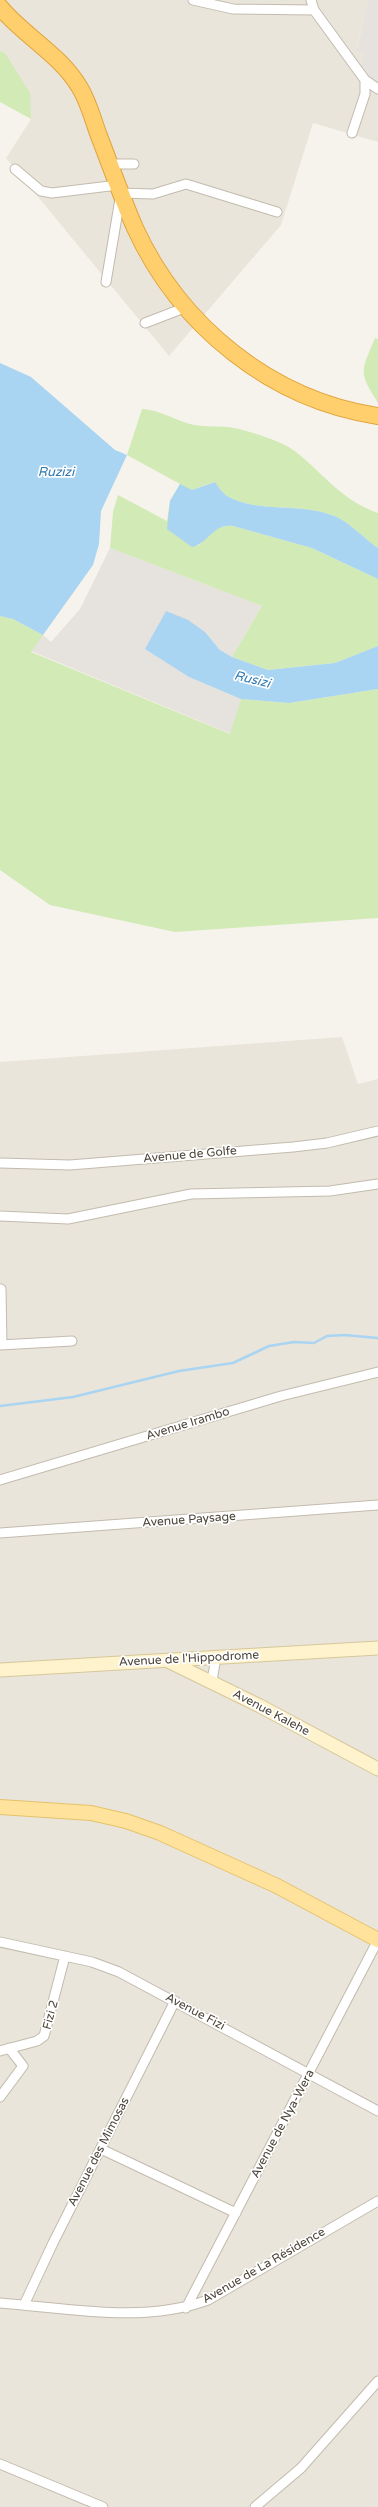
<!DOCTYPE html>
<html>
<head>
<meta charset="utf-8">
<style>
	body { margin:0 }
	canvas { display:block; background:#f6f3ec }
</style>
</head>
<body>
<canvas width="378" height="2507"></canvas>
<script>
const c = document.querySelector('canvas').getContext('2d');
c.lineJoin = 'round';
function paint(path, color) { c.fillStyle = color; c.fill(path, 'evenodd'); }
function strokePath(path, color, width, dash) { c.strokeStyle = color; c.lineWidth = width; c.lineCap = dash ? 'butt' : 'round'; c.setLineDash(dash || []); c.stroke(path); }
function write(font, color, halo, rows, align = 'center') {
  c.font = font + ' "Varela Round",sans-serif'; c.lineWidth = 3.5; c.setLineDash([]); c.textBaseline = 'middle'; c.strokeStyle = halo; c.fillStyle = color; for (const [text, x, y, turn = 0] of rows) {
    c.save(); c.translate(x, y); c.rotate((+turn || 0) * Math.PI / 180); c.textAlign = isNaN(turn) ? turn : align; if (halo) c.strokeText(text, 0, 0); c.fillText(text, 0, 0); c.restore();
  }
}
const residential = new Path2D(`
	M 0,0 L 368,0 L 357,49 L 365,54 L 378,85 L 378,142 L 313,123 L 281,225 L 169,356 L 6,158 L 31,119 L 5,53 L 0,51 Z
	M 342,1037 L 358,1084 L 378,1079 L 378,2507 L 0,2507 L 0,1062 Z`);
const industrial = new Path2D(`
	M 368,0 L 378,0 L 378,85 L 359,73 L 365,54 L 357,50 Z
	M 110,548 L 262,606 L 232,657 L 220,650 L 205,632 L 166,611 L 146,649 L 189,677 L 241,699 L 231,734 L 31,651 L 43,635 L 51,642 L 80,609 Z`);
const green = new Path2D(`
	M 0,51 L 5,53 L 30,93 L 31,119 L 0,102 Z
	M 375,338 L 378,339 L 378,403 C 358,371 361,372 375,338 Z
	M 142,409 C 161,410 176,421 194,425 C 205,427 217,426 228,427 C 244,429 283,441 296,452 C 325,475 341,500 378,513 L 378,548 C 365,539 348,521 334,516 C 300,502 259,514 227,496 C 222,493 218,486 214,482 L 192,490 L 198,546 C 209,535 217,524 233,526 L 312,548 L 378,579 L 378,646 L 335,663 L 268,670 L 232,657 L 262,606 L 110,548 L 113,512 L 118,495 L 167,521 L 170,501 L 180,484 L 127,455 Z
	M 0,616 L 13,619 L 43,635 L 31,652 L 230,734 L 241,699 L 289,703 L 378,689 L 378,918 L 175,932 L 50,905 L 0,870 Z`);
const parking = new Path2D(`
	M 147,656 L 170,667 L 166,674 L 143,663 Z`);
const water = new Path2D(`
	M 0,363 L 31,377 L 115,450 L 127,455 L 101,511 L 99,544 L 93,565 L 43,635 L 13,619 L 0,616 Z
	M 215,482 C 218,486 222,493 227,496 C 259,514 300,502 334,516 C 348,521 365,539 378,548 L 378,579 L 312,548 L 233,526 C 213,523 209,543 192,547 L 167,529 L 170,501 L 180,484 L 192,490 Z
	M 166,611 L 188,620 L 205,632 L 220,650 L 232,657 L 268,670 L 335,663 L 378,646 L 378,689 L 289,703 L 241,699 L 189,677 L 145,649 Z`);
const stream = new Path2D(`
	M 0,1406 L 73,1397 L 179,1371 L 233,1363 L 269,1346 L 294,1342 L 314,1343 L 327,1336 L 344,1335 L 378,1338`);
const street = new Path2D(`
	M 193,0 L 233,9 L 314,10
	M 311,0 L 314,10 L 365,80 L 378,89
	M 352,133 L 365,94 L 365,80
	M 110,164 L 134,164
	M 15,169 L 41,191 L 52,193 L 118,185
	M 106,282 L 121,193 L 153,194 L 186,184 L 277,212
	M 145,323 L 184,308
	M 0,1163 L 70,1165 L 293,1147 L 327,1143 L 378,1131
	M 0,1216 L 68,1219 L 191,1194 L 330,1191 L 378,1184
	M 1,1289 L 2,1345
	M 0,1345 L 72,1341
	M 0,1480 L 281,1396 L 378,1372
	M 0,1533 L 378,1505
	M 212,1681 L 216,1657
	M 0,1942 L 92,1962 L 119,1972 L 378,2111
	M 0,2051 L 37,2041 L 44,2036 L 65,1956
	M 0,2097 L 23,2066 L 9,2048
	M 101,2149 L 236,2213
	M 0,2303 C 67,2308 143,2324 208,2300 L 378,2201
	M 24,2305 L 53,2243 L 175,2001
	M 186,2308 L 378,1940
	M 0,2464 L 103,2507
	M 255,2507 L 301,2468 L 378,2381`);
const secondary = new Path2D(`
	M 168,1661 L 260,1706 L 378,1769
	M 0,1670 L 378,1648`);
const primary = new Path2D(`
	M 0,1807 L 91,1813 L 126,1821 L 160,1833 L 277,1886 L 378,1940`);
const highway = new Path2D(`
	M 0,7 C 24,36 60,54 80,88 C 89,103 93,120 99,136 C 111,167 122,198 135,228 C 180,326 271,400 378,416`);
const streetNames = [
	["Avenue de Golfe",190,1155,-5],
	["Avenue Irambo",188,1424,-17],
	["Avenue Paysage",189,1520,-4],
	["Avenue de l'Hippodrome",189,1659,-3],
	["Avenue Kalehe",271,1713,28],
	["Avenue Fizi",195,2012,28],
	["Fizi 2",51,2015,-75],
	["Avenue de Nya-Wera",283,2124,-62],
	["Avenue des Mimosas",99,2152,-63],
	["Avenue de La Résidence",264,2266,-30]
];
const waterNames = [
	["Ruzizi",56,473],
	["Rusizi",252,680,14]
];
paint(residential, '#eae5da');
paint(industrial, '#e6e2dd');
paint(green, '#d2eab5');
paint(parking, '#e5e3e0');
paint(water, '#a9d4f2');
strokePath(stream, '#a9d4f2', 2.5);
strokePath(street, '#c2bbae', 11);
strokePath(secondary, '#d6c79b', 15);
strokePath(primary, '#e6c16a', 16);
strokePath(highway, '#e0a43c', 18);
strokePath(street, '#fff', 9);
strokePath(secondary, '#fff3cd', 13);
strokePath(primary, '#ffe39c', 14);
strokePath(highway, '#ffcf6e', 16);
write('12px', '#4b4439', '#fff', streetNames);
write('italic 13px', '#2e7ab2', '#fff', waterNames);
</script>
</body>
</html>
